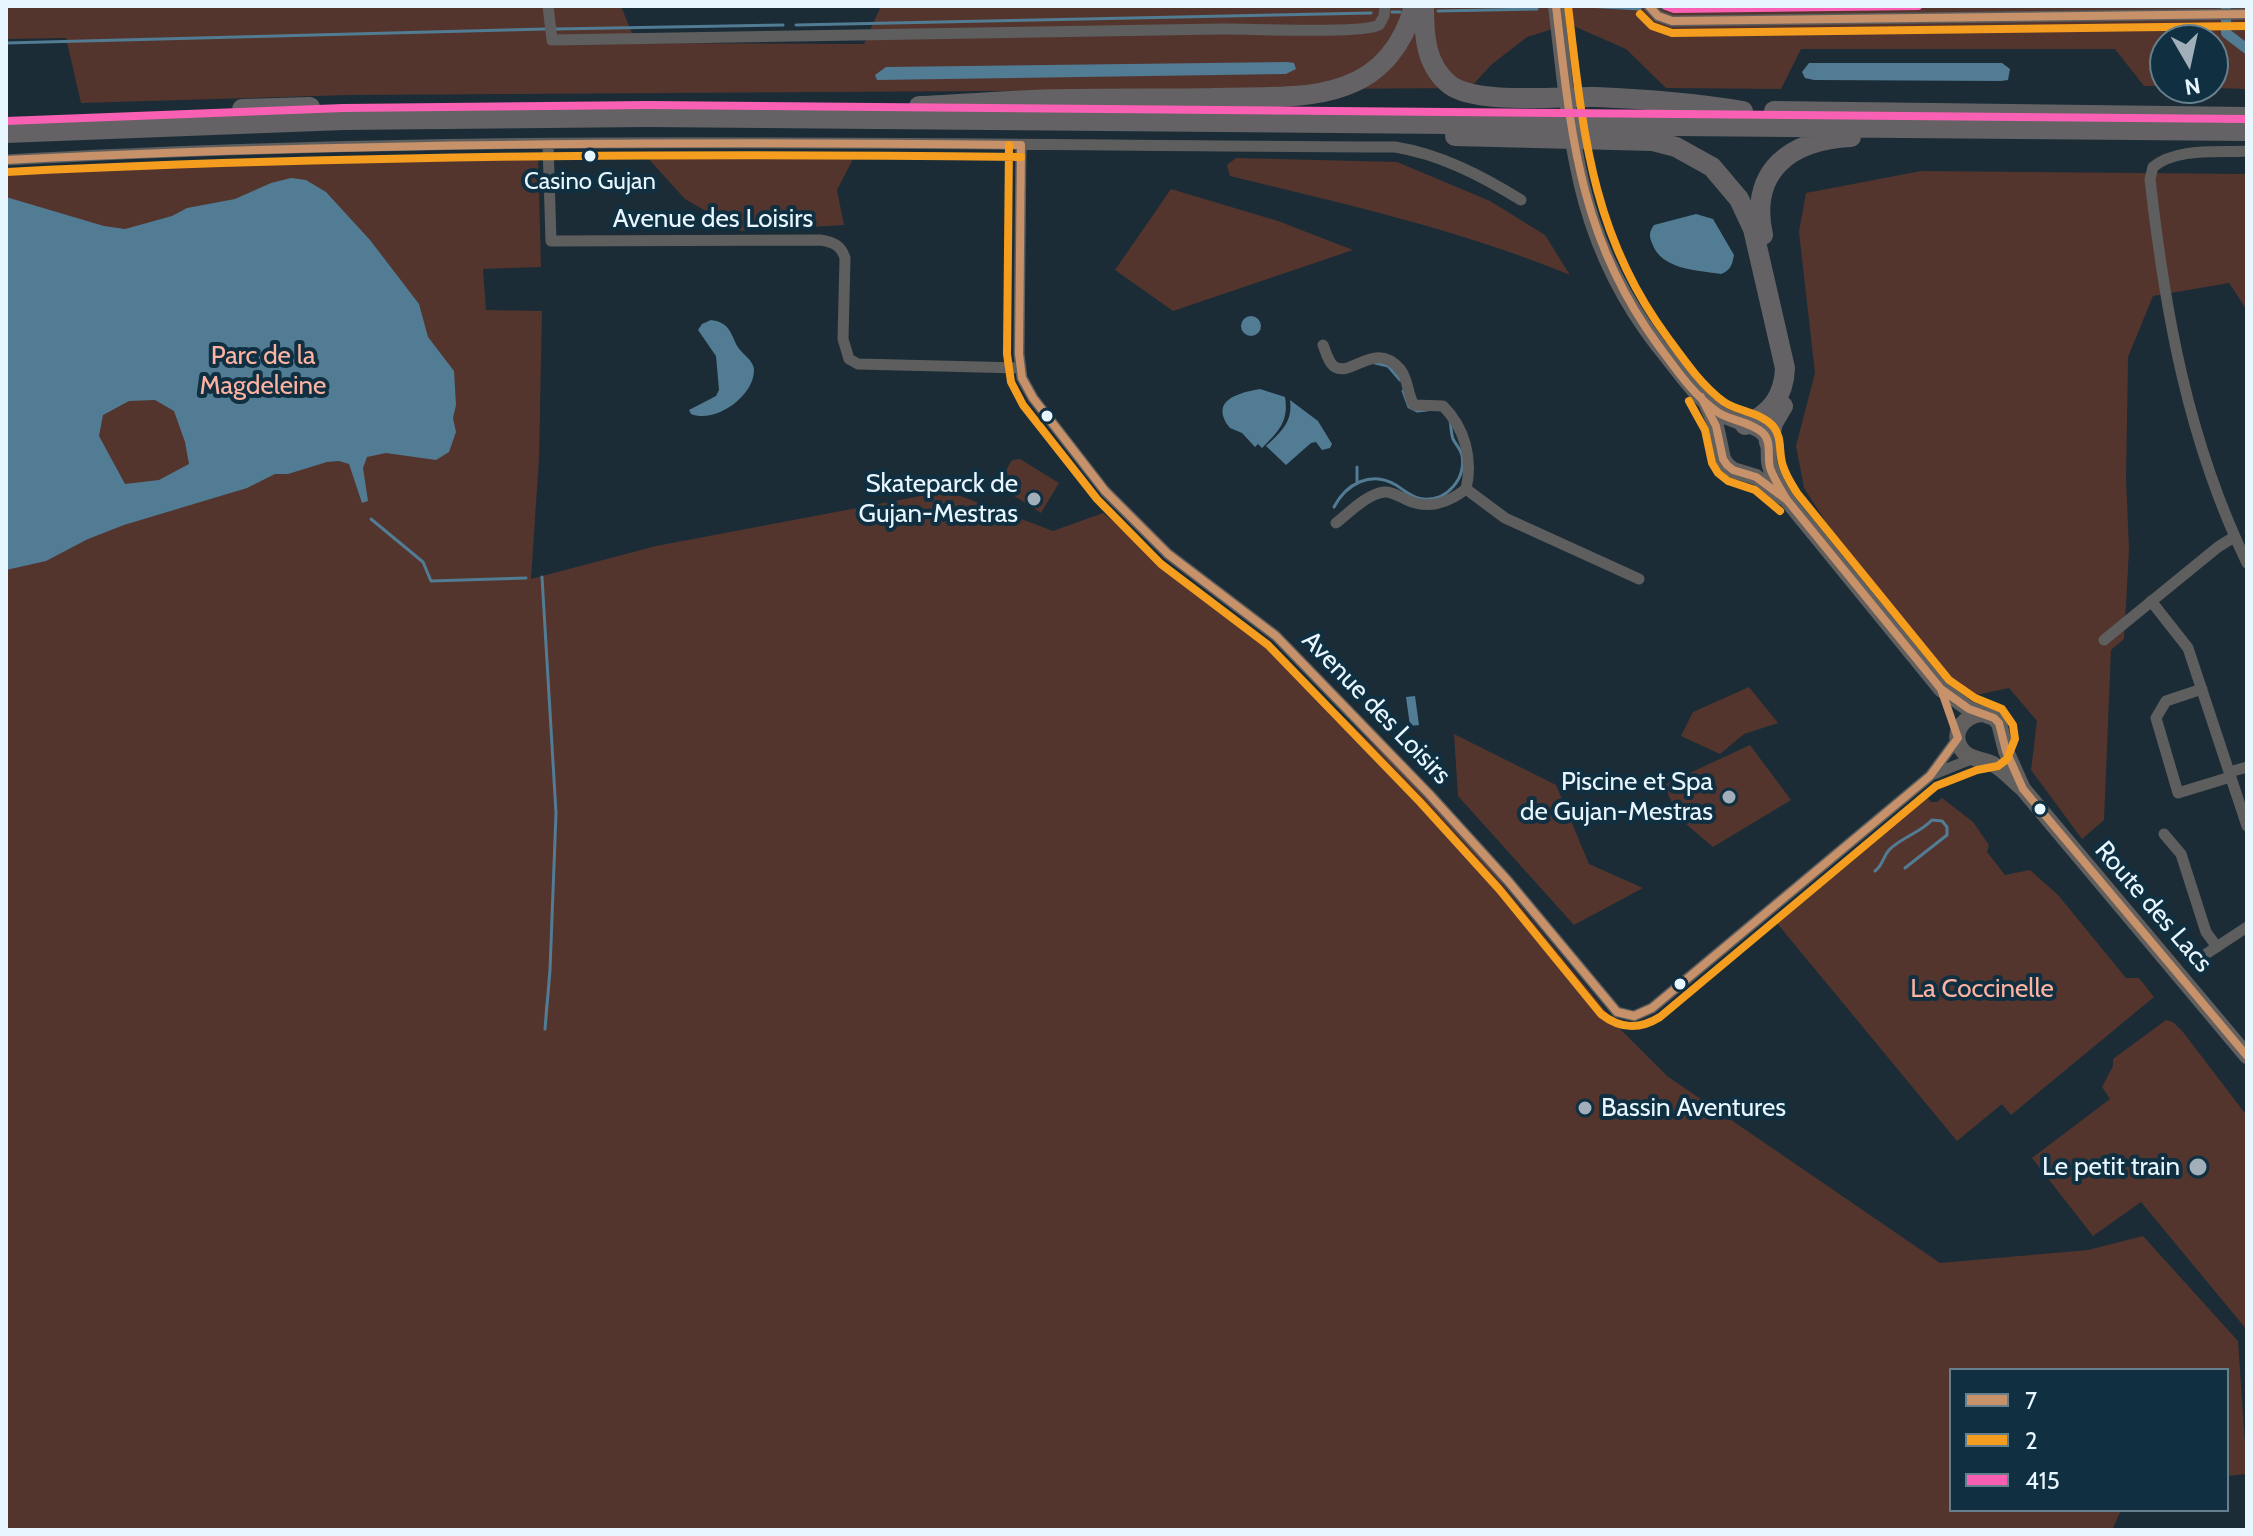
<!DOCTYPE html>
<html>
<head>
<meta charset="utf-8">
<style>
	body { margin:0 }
	#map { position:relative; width:2253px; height:1536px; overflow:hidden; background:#1b2c36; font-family:Cabin,sans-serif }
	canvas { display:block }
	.frame { position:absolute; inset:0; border:8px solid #e8f6ff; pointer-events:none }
	.legend { position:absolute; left:1949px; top:1368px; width:280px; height:144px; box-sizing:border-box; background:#103041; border:2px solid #667f8d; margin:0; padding:10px 14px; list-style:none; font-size:24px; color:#e8f6ff }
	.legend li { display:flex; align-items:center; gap:16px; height:40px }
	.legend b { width:40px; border:2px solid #667f8d }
	.north { position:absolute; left:2149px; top:24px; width:80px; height:80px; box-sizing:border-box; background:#103041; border:2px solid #667f8d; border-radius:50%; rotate:171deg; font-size:22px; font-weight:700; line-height:32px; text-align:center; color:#e8f6ff }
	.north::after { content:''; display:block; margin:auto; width:28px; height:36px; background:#a0afb9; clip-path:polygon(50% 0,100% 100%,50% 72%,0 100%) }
</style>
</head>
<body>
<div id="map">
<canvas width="2253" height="1536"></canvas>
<div class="frame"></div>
<ul class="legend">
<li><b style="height:10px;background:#c7916a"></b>7</li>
<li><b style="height:10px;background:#f49d1e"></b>2</li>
<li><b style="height:10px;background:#f960b3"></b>415</li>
</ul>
<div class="north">N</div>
</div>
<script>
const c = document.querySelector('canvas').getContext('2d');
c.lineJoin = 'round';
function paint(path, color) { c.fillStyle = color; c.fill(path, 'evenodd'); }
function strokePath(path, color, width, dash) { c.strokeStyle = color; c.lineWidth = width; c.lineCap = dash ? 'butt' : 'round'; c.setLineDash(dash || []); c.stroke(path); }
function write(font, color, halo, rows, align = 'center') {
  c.font = font + ' Cabin,sans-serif'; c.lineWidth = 8; c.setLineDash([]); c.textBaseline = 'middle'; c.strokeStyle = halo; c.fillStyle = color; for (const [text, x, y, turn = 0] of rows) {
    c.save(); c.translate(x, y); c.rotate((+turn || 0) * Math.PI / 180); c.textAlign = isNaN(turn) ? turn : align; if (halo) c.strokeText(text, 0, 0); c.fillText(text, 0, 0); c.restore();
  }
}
const green = new Path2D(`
	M 6,6 L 621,6 L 636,43 L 864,44 L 881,6 L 2247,6 L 2247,89 L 2213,88 L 2213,40 L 2165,40 L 2165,86 L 2144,86 L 2115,49 L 1801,49 L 1781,89 L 1666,88 L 1626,49 L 1569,24 L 1527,37 L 1491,65 L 1470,88 L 350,95 L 81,103 L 66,38 L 6,39 Z
	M 538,154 L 541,267 L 483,269 L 486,310 L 542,311 L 539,458 L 531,579 L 656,546 L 947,491 L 1053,531 L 1103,513 L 1263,641 L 1444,812 L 1622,1031 L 1667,1076 L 1940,1263 L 2088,1250 L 2143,1236 L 2238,1341 L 2247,1474 L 2227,1476 L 2227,1370 L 1951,1370 L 1951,1510 L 2121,1510 L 2112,1530 L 6,1530 L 6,170 L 332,156 Z
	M 646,156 L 853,159 L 837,190 L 844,225 L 741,231 L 685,199 Z
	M 1236,158 L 1397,162 L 1490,201 L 1545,235 L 1570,275 C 1461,230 1345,204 1230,176 L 1227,165 Z
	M 1921,171 L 2247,174 L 2247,310 L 2229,283 L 2153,296 L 2128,357 L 2126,479 L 2129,550 L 2124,639 L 2111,650 L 2104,820 L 2082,839 L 2031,770 L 2037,721 L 2009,688 L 1966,697 L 1826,522 L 1804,488 L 1796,446 L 1815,373 L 1799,232 L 1806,193 Z
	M 1171,189 L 1278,221 L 1353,250 L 1173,311 L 1115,270 Z
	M 1020,459 L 1059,483 L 1041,513 L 997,485 L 1012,460 Z
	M 1749,687 L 1778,723 L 1744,734 L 1720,754 L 1681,736 L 1693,712 Z
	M 1454,734 L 1556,785 L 1589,864 L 1643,888 L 1574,925 L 1458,796 Z
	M 1750,745 L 1791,800 L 1713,847 L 1679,818 L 1664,785 Z
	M 1927,797 L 1931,802 L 1937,802 L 1942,798 L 1973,822 L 1989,845 L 1987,852 L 2005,875 L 2030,870 L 2058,895 L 2126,978 L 2139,978 L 2154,997 L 2011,1115 L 2002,1104 L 1957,1141 L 1776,922 Z
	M 2166,1020 L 2173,1022 L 2183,1032 L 2247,1116 L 2247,1330 L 2141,1202 L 2093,1236 L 2032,1158 L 2110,1099 L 2102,1087 L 2113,1066 L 2113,1059 Z`);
const water = new Path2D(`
	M 1287,62 L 1294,63 L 1296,69 L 1286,74 L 877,80 L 875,75 L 886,67 Z
	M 1809,63 L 2002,63 L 2010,69 L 2008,80 L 2001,81 L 1814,80 L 1805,78 L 1802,72 Z
	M 291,178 L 306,180 L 326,192 L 370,240 L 419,304 L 428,337 L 454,371 L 456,405 L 453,418 L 456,432 L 449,452 L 436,460 L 386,453 L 367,457 L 363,468 L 368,501 L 362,503 L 349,464 L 339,461 L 327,462 L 288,474 L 275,474 L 247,488 L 124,525 L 88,539 L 46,561 L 6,570 L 6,197 L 104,226 L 125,229 L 172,216 L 187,208 L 235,199 L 271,183 ZM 155,400 L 174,411 L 185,442 L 189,464 L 159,480 L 125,484 L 99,436 L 103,415 L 129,401 Z
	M 1696,214 L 1713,219 L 1734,255 C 1732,265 1731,270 1721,274 C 1697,270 1661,270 1652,243 C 1649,236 1649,232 1654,225 Z
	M1241 326a10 10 0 1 1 20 0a10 10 0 1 1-20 0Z
	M 711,320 C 727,322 730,330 736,344 C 740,353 753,359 754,369 C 755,396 715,424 691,414 L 689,410 L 716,396 L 719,390 L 716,356 L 698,330 L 702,324 Z
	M 1260,389 L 1285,397 C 1289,421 1279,431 1262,448 L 1258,444 L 1255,447 L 1242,433 L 1230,428 C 1209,401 1237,393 1260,389 Z
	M 1290,400 L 1318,421 L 1332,444 L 1330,448 L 1322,450 L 1316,442 L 1311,443 L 1286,465 L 1266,446 C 1281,432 1293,422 1290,400 Z
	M 1415,696 L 1419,725 L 1410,726 L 1406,697 Z`);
const stream = new Path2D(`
	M 1585,6 L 1640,9
	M 1663,8 L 1846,6
	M 1438,11 L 1537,9
	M 1392,12 L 1400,12
	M 796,25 L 1371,13
	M 555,29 L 783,25
	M 6,43 L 545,29
	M 1375,363 L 1388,366 L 1400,380
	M 1403,391 L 1409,407 L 1417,411 L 1427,410
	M 1357,467 L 1357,482
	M 1334,507 C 1346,484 1371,470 1396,485 C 1404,490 1412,498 1423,499 C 1448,501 1466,478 1462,455 C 1460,448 1456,445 1453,439 C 1451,433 1451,426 1450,420
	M 371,519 L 423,562 L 431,581 L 526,578
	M 542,577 L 556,813 L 550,970 L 545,1029 L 547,1003
	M 1875,871 C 1883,865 1883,857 1889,850 C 1902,837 1920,833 1932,820 L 1942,821 L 1947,827 L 1947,835 L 1905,868`);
const canal = new Path2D(`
	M 2226,6 L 2226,33 L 2247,49`);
const street = new Path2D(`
	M 548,6 L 552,40 C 777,36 1003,32 1229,29 C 1255,29 1363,34 1379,25 L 1384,16 L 1385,6
	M 1649,6 L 1658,16 L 1672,21 L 2247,14
	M 548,144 L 551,241 L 820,240 C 833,242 841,245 845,258 L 843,339 L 849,359 L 858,364 L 1020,368
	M 1021,145 L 1019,354 L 1022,378 L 1033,398 L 1105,491 L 1168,554 L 1276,636 L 1429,794 L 1508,881 L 1617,1012 L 1634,1016 L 1652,1008 L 1930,776 L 1958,738
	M 2247,151 C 2218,153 2177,147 2153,167 L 2150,179 C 2165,313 2188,441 2247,563
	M 6,160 C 468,133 932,145 1395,147 C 1440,154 1482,176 1521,200
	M 1323,345 C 1326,352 1329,364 1335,367 C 1352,377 1375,340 1400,369 C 1409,380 1407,394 1414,405 L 1443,406 C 1465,428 1473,459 1466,489 C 1448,503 1429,510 1407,500 C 1400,497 1392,491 1384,492 C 1367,494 1349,513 1336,523
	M 1466,489 L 1505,518 L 1639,579
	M 2151,601 L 2188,648 L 2247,826
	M 2104,640 L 2218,547 L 2234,537
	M 2202,689 L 2166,701 L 2156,718 L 2178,793 L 2227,778 L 2233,771 L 2247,767
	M 1934,774 L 1974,758
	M 2164,834 L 2181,854 L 2206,932 L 2217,947
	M 2206,954 L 2247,927`);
const secondary = new Path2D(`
	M 1556,6 C 1572,136 1574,236 1658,345 C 1676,367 1695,396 1719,413 C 1732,421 1755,425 1763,433 C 1771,442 1768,450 1769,461 C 1771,475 1780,488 1787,500 L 1941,689 L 1969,709 L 1994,718 L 1999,723 L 2006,751 L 2023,789
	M 1707,405 L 1716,426 L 1723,459 L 1727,465 L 1733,470 L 1756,477 L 1782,497
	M 1981,714 C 1963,716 1949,735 1963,751 C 1970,760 1983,759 1993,764 C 2004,770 2013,781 2023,789 L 2247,1056`);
const highway = new Path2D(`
	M 1424,6 C 1424,35 1425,65 1450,85 C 1477,105 1560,96 1596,97 C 1645,99 1694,103 1743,111
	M 919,106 C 970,104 1021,99 1071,99 C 1118,98 1165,99 1212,98 C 1255,96 1305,101 1345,86 C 1382,73 1404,43 1414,6
	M 242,109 L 310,107
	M 1774,111 L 2247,117
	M 6,133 L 343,120 L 648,117 L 2247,131
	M 1455,136 L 1653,141 L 1676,147 L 1712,167 L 1739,199 L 1753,229 L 1785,368 C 1784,396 1771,414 1745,425
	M 1763,235 C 1749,170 1791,140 1851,137
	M 1769,442 L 1773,423 L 1783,406`);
const bus1 = new Path2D(`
	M 1556,6 C 1571,133 1579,238 1658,345 C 1675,368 1694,396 1719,413 C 1732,421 1751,422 1763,433 C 1772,442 1767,456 1770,468 C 1774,479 1781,490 1787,500 L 1941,689 L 1969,709 L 1994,718 L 1999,723 L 2006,751 L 2023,789 L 2247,1056
	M 1649,6 L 1658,16 L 1672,21 L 2247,14
	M 1021,145 L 1019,354 L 1022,378 L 1033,398 L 1105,491 L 1168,554 L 1276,636 L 1429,794 L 1508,881 L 1617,1012 L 1634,1016 L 1652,1008 L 1930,776 L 1958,738 L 1941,689
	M 6,160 C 344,143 682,141 1021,145
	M 1701,397 L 1716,426 L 1723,459 L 1727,465 L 1733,470 L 1756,477 L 1787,500`);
const bus2 = new Path2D(`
	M 1640,14 L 1652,26 L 1672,33 L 2247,26
	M 1009,145 L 1007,354 L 1011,382 L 1023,405 L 1097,499 L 1161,564 L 1268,645 L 1420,802 L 1499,889 L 1601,1014 C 1620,1029 1639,1030 1660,1017 L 1936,786 L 1977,770 L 1998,766 L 2007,759 L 2015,739 L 2013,725 L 2002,709 L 1975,698 L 1949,680 L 1797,493 C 1792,485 1786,476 1783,466 C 1778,452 1783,438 1773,426 C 1760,412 1739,412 1724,402 C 1702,386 1684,360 1668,338 C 1591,235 1583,130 1568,6
	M 7,172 C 345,155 682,153 1021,157
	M 1689,401 L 1705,430 L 1712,463 L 1718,473 L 1728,481 L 1755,490 L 1780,511`);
const bus3 = new Path2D(`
	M 1666,6 L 1674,9 L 1918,6
	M 6,121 L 343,108 L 648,105 L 2247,119`);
const markers = [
	[590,156,7,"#e8f6ff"],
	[1047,416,7,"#e8f6ff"],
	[1034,499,8,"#a0afb9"],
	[1729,797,8,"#a0afb9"],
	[2040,809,7,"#e8f6ff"],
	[1680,984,7,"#e8f6ff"],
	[1585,1108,8,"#a0afb9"],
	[2198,1167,10,"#a0afb9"]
];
const busNames = [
	["Casino Gujan",590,182]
];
const streetNames = [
	["Avenue des Loisirs",713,219],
	["Avenue des Loisirs",1376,708,46],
	["Route des Lacs",2153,907,49]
];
const parkNames = [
	["Parc de la",263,356],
	["Magdeleine",263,386],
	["La Coccinelle",1982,989]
];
const poiNames = [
	["Skateparck de",1018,484],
	["Gujan-Mestras",1018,514],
	["Piscine et Spa",1713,782],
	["de Gujan-Mestras",1713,812],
	["Bassin Aventures",1601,1108,"left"],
	["Le petit train",2180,1167]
];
paint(green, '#53352e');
paint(water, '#527b94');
strokePath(stream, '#527b94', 3);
strokePath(canal, '#527b94', 10);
strokePath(street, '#5e5e5e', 11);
strokePath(secondary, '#625f5f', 16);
strokePath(highway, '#646264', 20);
strokePath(bus1, '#c7916a', 8);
strokePath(bus2, '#f49d1e', 8);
strokePath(bus3, '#f960b3', 8);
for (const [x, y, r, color] of markers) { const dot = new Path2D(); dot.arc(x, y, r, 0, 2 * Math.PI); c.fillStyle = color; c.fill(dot); strokePath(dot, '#103041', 3); }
write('24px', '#e8f6ff', '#103041', busNames);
write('26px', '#e8f6ff', '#103041', streetNames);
write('26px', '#feb2a1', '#103041', parkNames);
write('26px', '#e8f6ff', '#103041', poiNames, 'right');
</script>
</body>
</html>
